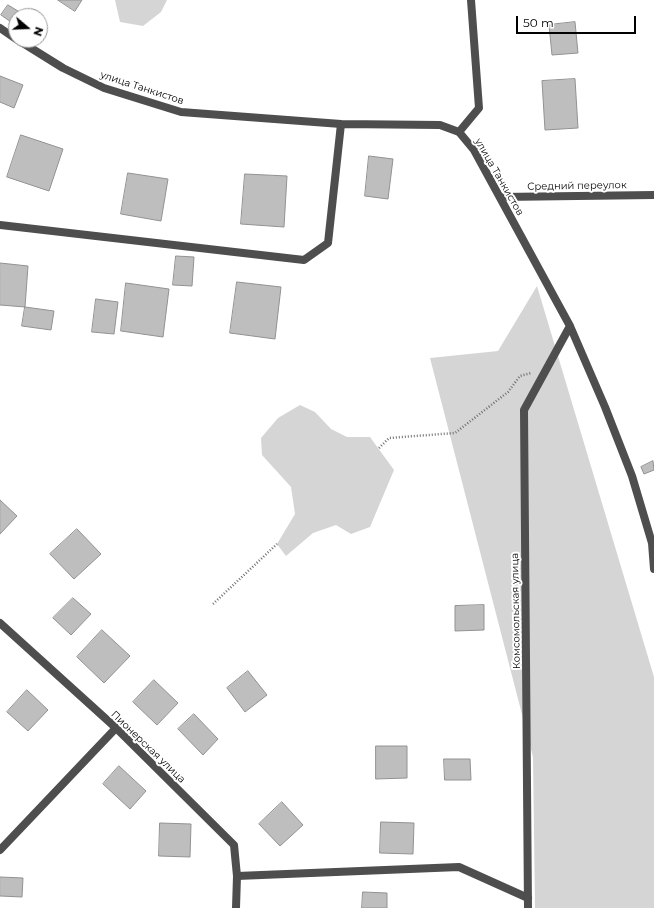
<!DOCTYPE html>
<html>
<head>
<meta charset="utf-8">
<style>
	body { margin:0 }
	#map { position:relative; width:654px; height:908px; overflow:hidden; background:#fff; font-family:Montserrat,sans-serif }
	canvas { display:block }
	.north { position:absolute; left:8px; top:8px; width:40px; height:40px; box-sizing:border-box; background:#fff; border:1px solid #999; border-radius:50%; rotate:109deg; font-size:11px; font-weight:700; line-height:16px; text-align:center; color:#000 }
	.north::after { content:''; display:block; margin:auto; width:14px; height:18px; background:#000; clip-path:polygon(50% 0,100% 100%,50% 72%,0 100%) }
	.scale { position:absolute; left:516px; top:16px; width:120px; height:18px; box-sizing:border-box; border:2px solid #000; border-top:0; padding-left:5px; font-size:12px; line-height:14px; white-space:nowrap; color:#000; -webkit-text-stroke:3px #fff; paint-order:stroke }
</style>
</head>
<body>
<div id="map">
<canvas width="654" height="908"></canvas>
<div class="north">N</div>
<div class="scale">50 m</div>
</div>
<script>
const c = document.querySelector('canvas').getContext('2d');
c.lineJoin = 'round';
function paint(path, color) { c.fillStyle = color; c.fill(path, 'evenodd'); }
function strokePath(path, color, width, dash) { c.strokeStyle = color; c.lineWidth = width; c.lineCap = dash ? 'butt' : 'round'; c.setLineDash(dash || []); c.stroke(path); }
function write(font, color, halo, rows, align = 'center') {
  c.font = font + ' Montserrat,sans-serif'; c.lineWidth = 4; c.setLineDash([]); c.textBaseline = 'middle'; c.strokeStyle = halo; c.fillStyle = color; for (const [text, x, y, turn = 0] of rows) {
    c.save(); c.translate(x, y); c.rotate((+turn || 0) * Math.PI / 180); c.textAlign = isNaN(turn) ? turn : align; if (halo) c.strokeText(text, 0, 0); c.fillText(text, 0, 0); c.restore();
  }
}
const green = new Path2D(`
	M 115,0 L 167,0 L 161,12 L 143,26 L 120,22 Z
	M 537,286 L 654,677 L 654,908 L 535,908 L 533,757 L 430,358 L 498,351 Z
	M 300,405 L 315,412 L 331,429 L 347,437 L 370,437 L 394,470 L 370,527 L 351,534 L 336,525 L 313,533 L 286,556 L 277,544 L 295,514 L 291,487 L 262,455 L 261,438 L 278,418 Z`);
const building = new Path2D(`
	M 58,0 L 82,0 L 75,11 Z
	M 8,5 L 18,11 L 11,22 L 1,15 Z
	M 575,22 L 578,53 L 552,55 L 549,25 Z
	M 0,76 L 23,85 L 14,108 L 0,102 Z
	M 575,79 L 578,128 L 545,130 L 542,81 Z
	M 21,135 L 63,149 L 49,191 L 7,177 Z
	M 369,156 L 393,159 L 388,199 L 365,196 Z
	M 128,173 L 168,179 L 161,221 L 121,214 Z
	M 245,174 L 287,176 L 284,227 L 241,224 Z
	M 176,256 L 194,257 L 192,286 L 173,285 Z
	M 0,263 L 28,266 L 25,307 L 0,305 Z
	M 237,282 L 281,287 L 275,339 L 230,333 Z
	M 126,283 L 169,289 L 163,337 L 121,331 Z
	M 96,299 L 118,302 L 114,334 L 92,332 Z
	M 25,307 L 54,311 L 51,330 L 22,326 Z
	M 653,461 L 654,470 L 644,474 L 641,467 Z
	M 0,500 L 17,516 L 0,534 Z
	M 77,529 L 101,554 L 74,579 L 50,554 Z
	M 73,598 L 91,614 L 71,635 L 53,618 Z
	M 484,605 L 484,630 L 455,631 L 455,606 Z
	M 102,630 L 130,656 L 104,683 L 77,657 Z
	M 248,671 L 267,695 L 245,712 L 227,688 Z
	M 154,680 L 178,703 L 157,725 L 133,702 Z
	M 27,690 L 48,710 L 28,731 L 7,712 Z
	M 194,714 L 218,739 L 203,755 L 178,729 Z
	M 376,746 L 407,746 L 407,778 L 376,779 Z
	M 444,759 L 470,759 L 471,780 L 445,780 Z
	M 119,766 L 146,791 L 130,809 L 103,784 Z
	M 282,802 L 303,825 L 280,846 L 259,824 Z
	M 381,822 L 414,823 L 413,854 L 380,853 Z
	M 160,823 L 191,824 L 190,857 L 159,856 Z
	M 0,877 L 23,878 L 22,897 L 0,896 Z
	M 363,892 L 387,893 L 387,908 L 362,908 Z`);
const path = new Path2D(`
	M 379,448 L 389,438 L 455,433 L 508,392 L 520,376 L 531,373
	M 213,604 L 277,544`);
const service = new Path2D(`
	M 459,132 L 479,108 L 471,0
	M 237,876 L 459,867 L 528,898`);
const minor = new Path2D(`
	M 0,28 L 16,39
	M 18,40 L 63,68 L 104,88 L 181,112 L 341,124 L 440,125 L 459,132 L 474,150 L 570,326 L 605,407 L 632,476 L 652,543 L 654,569
	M 501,197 L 654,195
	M 0,225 L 304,260 L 328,243 L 341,124
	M 0,623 L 116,728 L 234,845 L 237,876 L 236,908
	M 0,850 L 116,728
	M 528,908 L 524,410 L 570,326`);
const streetNames = [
	["улица Танкистов",142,88,18],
	["улица Танкистов",499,177,60],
	["Средний переулок",577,186,-1],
	["Комсомольская улица",516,611,-91],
	["Пионерская улица",148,747,44]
];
paint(green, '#d5d5d5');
paint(building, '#bebebe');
strokePath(building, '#929292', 1);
strokePath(path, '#707070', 2.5, [1, 2]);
strokePath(service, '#4e4e4e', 8);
strokePath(minor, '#4e4e4e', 8);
write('10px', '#000', '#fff', streetNames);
</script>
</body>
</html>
